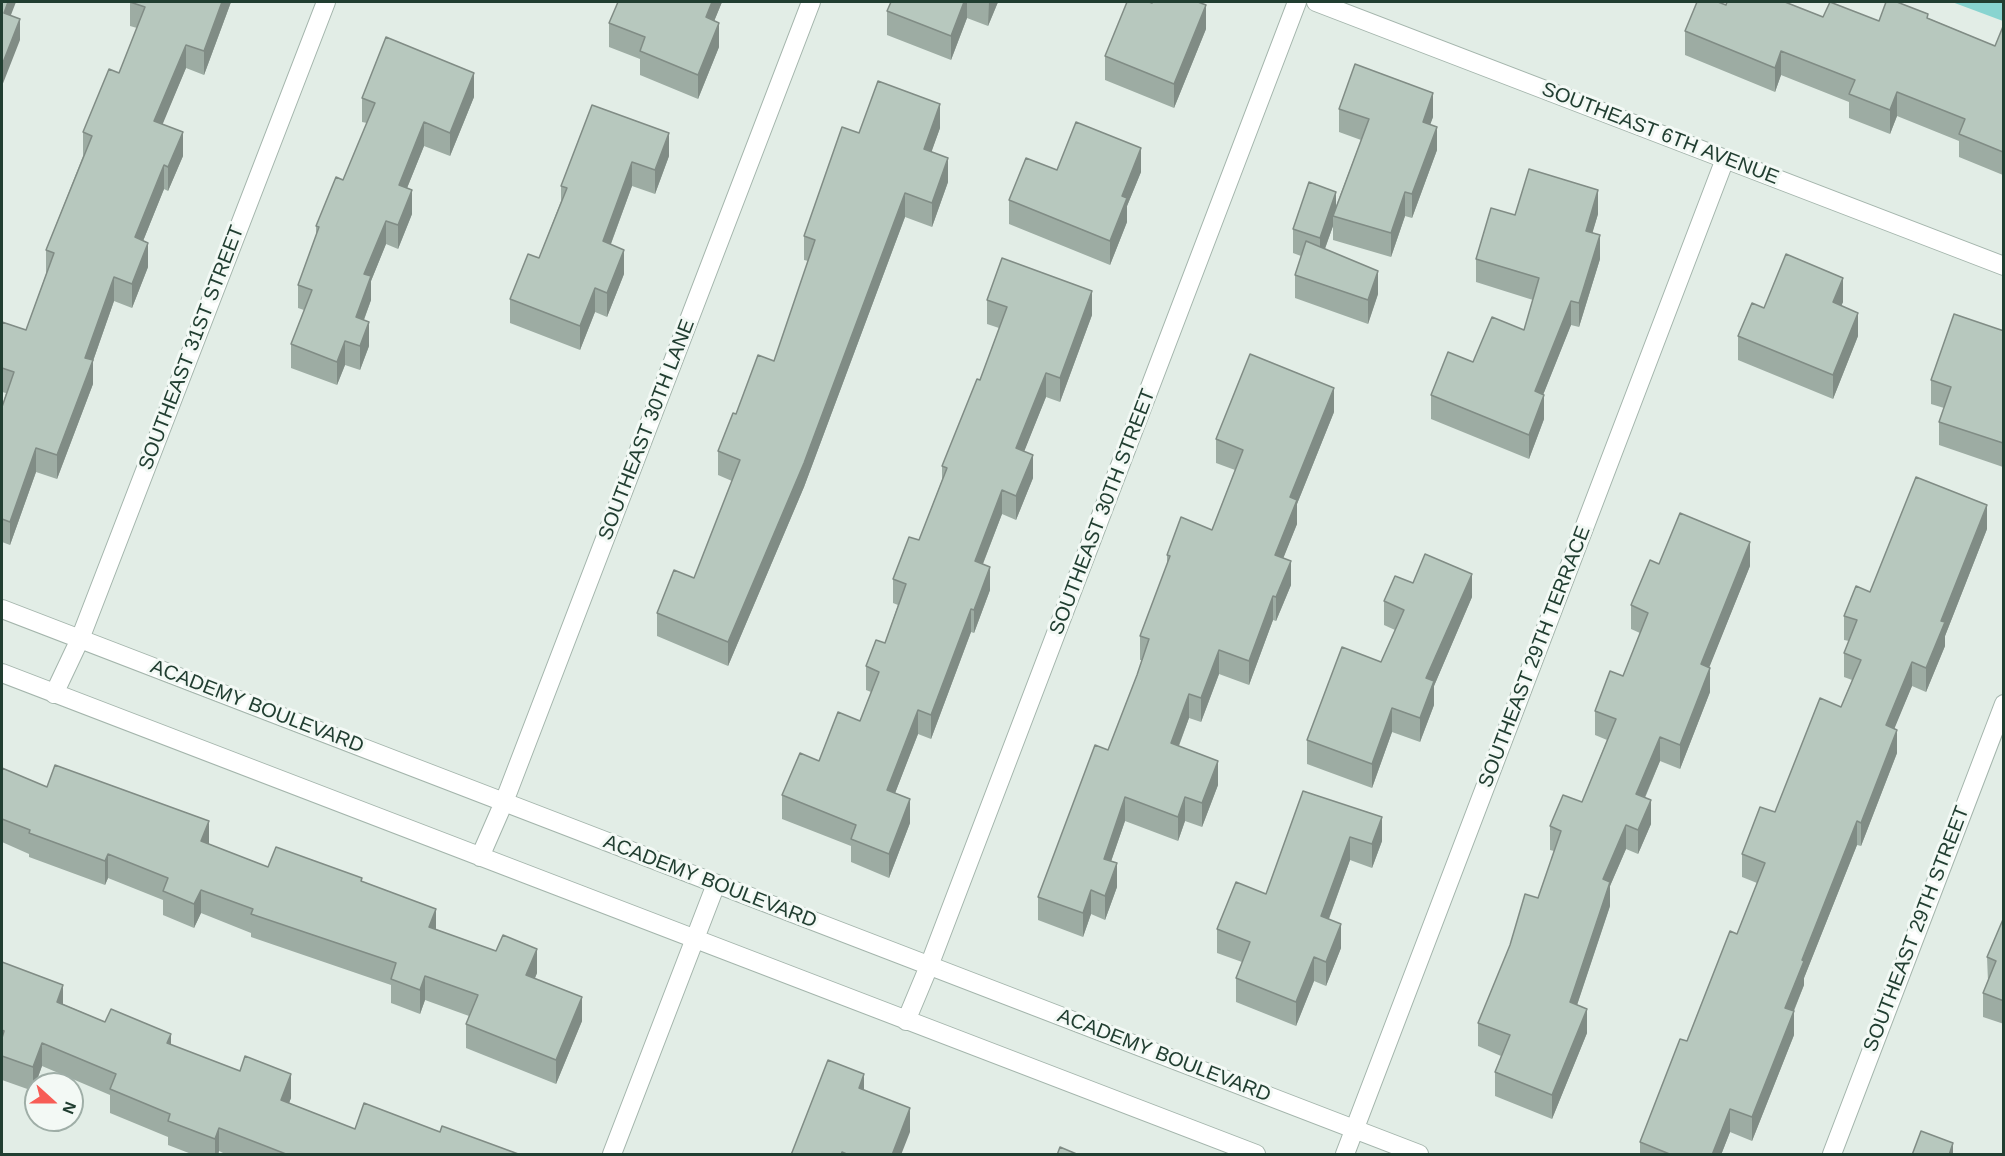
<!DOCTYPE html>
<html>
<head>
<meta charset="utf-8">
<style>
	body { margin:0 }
	#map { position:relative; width:2005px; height:1156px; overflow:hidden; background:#e2ede6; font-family:Arial,sans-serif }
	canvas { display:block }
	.frame { position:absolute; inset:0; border:3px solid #213e31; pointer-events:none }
	.north { position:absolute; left:24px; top:1072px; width:60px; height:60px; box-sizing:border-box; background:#f3f9f5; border:2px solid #9faea7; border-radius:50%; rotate:111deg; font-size:16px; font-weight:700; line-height:24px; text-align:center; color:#213e31 }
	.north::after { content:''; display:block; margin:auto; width:21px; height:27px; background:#f75d56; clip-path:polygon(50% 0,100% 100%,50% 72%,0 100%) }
</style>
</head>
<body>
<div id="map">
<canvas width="2005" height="1156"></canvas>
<div class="frame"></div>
<div class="north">N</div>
</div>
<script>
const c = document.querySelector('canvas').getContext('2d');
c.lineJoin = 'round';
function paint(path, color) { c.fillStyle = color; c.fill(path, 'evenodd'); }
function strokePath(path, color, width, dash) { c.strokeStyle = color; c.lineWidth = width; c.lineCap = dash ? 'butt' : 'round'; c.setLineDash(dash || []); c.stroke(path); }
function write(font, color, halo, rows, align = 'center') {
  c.font = font + ' Arial,sans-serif'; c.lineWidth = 6; c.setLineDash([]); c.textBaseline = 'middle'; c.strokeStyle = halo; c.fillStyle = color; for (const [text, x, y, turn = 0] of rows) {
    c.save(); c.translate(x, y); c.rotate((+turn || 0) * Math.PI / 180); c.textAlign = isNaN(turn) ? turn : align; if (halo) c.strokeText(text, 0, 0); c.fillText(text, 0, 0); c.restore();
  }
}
const water = new Path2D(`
	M 1952,2 L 2003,2 L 2003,21 Z`);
const street = new Path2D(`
	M 1316,2 L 2004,266
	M 2,609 L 1419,1154
	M 2,673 L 1256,1154
	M 54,694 L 80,639 L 326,2
	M 480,857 L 504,802 L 811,2
	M 906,1021 L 929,966 L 1297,2
	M 612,1154 L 716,884
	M 1345,1154 L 1725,159
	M 1832,1154 L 2004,704`);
const wall = new Path2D(`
	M 130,2 L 231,2 L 204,75 L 186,68 L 162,124 L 183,156 L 168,191 L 164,189 L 143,241 L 148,267 L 132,308 L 114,301 L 93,361 L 93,384 L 57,479 L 36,472 L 10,545 L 2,542 L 2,407 L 6,393 L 2,392 L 2,324 L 26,330 L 46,274 L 46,250 L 83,156 L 83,132 L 119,73 L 137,28 L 130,26 Z
	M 618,2 L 722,2 L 714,21 L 719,47 L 698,99 L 640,75 L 640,59 L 609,47 L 609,23 Z
	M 891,2 L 998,2 L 988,26 L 967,18 L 951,60 L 887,35 L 887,11 Z
	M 1726,5 L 1823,17 L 1879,21 L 1928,18 L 1995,46 L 2004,24 L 2003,175 L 1959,157 L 1959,141 L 1897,116 L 1890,134 L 1849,118 L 1849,102 L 1781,75 L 1775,92 L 1685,55 L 1685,31 Z
	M 1206,29 L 1174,108 L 1105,80 L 1105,56 Z
	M 474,97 L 450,156 L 424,146 L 407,188 L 412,214 L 398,249 L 386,244 L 371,281 L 371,300 L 364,320 L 369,346 L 360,370 L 345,365 L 337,385 L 291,368 L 291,344 L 304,310 L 298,308 L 298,285 L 316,235 L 316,226 L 343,180 L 367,123 L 362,122 L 362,98 Z
	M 592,105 L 669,156 L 655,194 L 632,186 L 611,244 L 624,274 L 607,317 L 595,312 L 580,350 L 510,323 L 510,299 L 539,258 L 561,201 L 561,186 Z
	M 1339,109 L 1433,117 L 1430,124 L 1437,150 L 1412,218 L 1405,216 L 1391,257 L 1333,240 L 1333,226 L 1325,249 L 1378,294 L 1368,324 L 1295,298 L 1295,275 L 1301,256 L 1293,253 L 1293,229 L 1336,206 L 1361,140 L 1339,132 Z
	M 940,128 L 931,152 L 948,182 L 932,227 L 905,217 L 804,487 L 728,666 L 657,636 L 657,613 L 694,578 L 732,481 L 718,475 L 718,451 L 774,361 L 808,261 L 804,260 L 804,236 L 859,133 Z
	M 1057,170 L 1141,172 L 1127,206 L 1127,222 L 1110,265 L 1009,224 L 1009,200 Z
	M 1598,214 L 1592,233 L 1600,259 L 1579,327 L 1571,325 L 1543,395 L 1544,419 L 1529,459 L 1431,419 L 1431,395 L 1473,362 L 1524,330 L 1533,300 L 1476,282 L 1476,259 L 1515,215 Z
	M 987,300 L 1092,315 L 1060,402 L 1046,397 L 1024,451 L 1033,478 L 1016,520 L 1002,514 L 983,564 L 990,590 L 974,633 L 971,632 L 931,739 L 918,734 L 895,793 L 910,823 L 889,878 L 851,862 L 851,846 L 782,819 L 782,795 L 860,721 L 871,692 L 866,690 L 866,666 L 885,643 L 898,605 L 893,603 L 893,579 L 919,540 L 942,480 L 942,466 L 980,380 L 999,328 L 987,324 Z
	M 1843,302 L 1841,305 L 1858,336 L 1833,399 L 1738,360 L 1738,336 L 1764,308 Z
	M 2004,331 L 2004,465 L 2003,467 L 1939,445 L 1939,422 L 1944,408 L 1931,404 L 1931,380 Z
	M 1334,412 L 1297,504 L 1297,524 L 1283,558 L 1291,585 L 1276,621 L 1273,620 L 1249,685 L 1219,674 L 1201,722 L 1189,718 L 1179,746 L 1218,785 L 1202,827 L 1185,821 L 1178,841 L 1125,821 L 1111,861 L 1117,887 L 1105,920 L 1091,914 L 1083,937 L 1038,920 L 1038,897 L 1108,750 L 1137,675 L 1142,660 L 1140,660 L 1140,636 L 1167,565 L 1167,555 L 1212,530 L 1235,470 L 1216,463 L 1216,439 Z
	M 1987,529 L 1945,636 L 1945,646 L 1926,692 L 1912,686 L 1894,728 L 1897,753 L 1861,846 L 1857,845 L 1804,978 L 1804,985 L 1794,1011 L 1794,1035 L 1752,1141 L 1730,1132 L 1721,1155 L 1640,1155 L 1640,1142 L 1737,934 L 1757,883 L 1742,877 L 1742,854 L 1775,812 L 1841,707 L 1852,680 L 1844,677 L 1844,653 L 1849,641 L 1844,640 L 1844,616 L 1870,592 Z
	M 1659,564 L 1750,566 L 1709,667 L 1710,692 L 1680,769 L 1660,761 L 1645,798 L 1651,824 L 1638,854 L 1626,849 L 1610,886 L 1610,906 L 1577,1005 L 1587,1033 L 1552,1119 L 1495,1096 L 1495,1072 L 1501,1056 L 1478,1046 L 1478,1023 L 1538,898 L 1554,851 L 1550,850 L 1550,826 L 1582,802 L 1607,740 L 1595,735 L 1595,711 L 1623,676 L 1640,633 L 1631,629 L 1631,605 Z
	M 1413,583 L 1472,597 L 1434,686 L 1434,705 L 1420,742 L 1392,732 L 1372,788 L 1307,764 L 1307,740 L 1381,662 L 1395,630 L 1384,625 L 1384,601 Z
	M 2,768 L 47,787 L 209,844 L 268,867 L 362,881 L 436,929 L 537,973 L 535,978 L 582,1021 L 556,1084 L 466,1048 L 466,1024 L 469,1016 L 425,1000 L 420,1014 L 391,1003 L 391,985 L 251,937 L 251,933 L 201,913 L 194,928 L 163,915 L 163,900 L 108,878 L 105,885 L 29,857 L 29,854 L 2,842 Z
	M 1303,791 L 1382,841 L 1372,868 L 1350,860 L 1329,919 L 1341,948 L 1326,986 L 1314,981 L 1296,1026 L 1236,1002 L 1236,978 L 1242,962 L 1217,953 L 1217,929 L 1266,894 Z
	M 2004,917 L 2004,1024 L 1983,1017 L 1983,993 L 1988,981 L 1987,957 Z
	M 2,962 L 63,1004 L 105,1022 L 171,1045 L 291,1098 L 289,1103 L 355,1129 L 440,1132 L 521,1155 L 227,1155 L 219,1151 L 218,1155 L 194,1155 L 168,1145 L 168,1137 L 110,1113 L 110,1095 L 42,1066 L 33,1091 L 2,1080 Z`);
const shadedWall = new Path2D(`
	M 8,2 L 16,2 L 4,33 L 4,13 Z
	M 222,2 L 231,2 L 204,75 L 204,51 Z
	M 712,2 L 722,2 L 706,41 L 706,17 Z
	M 964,2 L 967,2 L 967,18 L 951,60 L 951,36 Z
	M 989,2 L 998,2 L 988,26 Z
	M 1206,5 L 1206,29 L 1174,108 L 1174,84 Z
	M 20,19 L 20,40 L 2,86 L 2,65 Z
	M 719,23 L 719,47 L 698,99 L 698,75 Z
	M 186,45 L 186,68 L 154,145 L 154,121 Z
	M 1781,51 L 1781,75 L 1775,92 L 1775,68 Z
	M 474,73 L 474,97 L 450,156 L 450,133 Z
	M 1897,92 L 1897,116 L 1890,134 L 1890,110 Z
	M 1433,93 L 1433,117 L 1423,145 L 1423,122 Z
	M 940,104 L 940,128 L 924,173 L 924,149 Z
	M 424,122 L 424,146 L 399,208 L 399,185 Z
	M 1437,127 L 1437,150 L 1412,218 L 1412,194 Z
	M 183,132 L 183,156 L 168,191 L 168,167 Z
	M 669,133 L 669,156 L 655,194 L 655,170 Z
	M 1141,148 L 1141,172 L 1127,206 L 1127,222 L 1110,265 L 1110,241 L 1122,196 Z
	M 948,158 L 948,182 L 932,227 L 932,203 Z
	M 632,162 L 632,186 L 603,265 L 603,241 Z
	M 164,165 L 164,189 L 135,261 L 135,237 Z
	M 412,190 L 412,214 L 398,249 L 398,225 Z
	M 1598,190 L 1598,214 L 1586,255 L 1586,231 Z
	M 1336,192 L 1336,216 L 1333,216 L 1333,226 L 1320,262 L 1320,238 Z
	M 1405,192 L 1405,216 L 1391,257 L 1391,233 Z
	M 905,193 L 905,217 L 804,487 L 728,666 L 728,642 Z
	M 386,221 L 386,244 L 371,281 L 371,300 L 356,341 L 356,317 L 364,274 Z
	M 1600,235 L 1600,259 L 1579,327 L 1579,303 Z
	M 148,243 L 148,267 L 132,308 L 132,284 Z
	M 624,250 L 624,274 L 607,317 L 607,293 Z
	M 1378,271 L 1378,294 L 1368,324 L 1368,300 Z
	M 114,277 L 114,301 L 93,361 L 93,384 L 57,479 L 57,455 L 85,358 Z
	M 1843,278 L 1843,302 L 1833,326 L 1833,302 Z
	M 595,288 L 595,312 L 580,350 L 580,326 Z
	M 1092,291 L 1092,315 L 1060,402 L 1060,378 Z
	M 1571,301 L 1571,325 L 1535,415 L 1535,391 Z
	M 1858,313 L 1858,336 L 1833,399 L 1833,375 Z
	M 369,322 L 369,346 L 360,370 L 360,346 Z
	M 345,341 L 345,365 L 337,385 L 337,362 Z
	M 1046,373 L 1046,397 L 1016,472 L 1016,448 Z
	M 1334,388 L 1334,412 L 1297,504 L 1297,524 L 1275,579 L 1275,555 L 1290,497 Z
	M 1544,395 L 1544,419 L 1529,459 L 1529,435 Z
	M 2004,441 L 2004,465 L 2003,467 L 2003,443 Z
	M 36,448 L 36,472 L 10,545 L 10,522 Z
	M 1033,455 L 1033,478 L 1016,520 L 1016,496 Z
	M 1002,490 L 1002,514 L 975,584 L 975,561 Z
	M 1987,505 L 1987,529 L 1945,636 L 1945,646 L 1926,692 L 1926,668 L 1941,621 Z
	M 1750,542 L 1750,566 L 1701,688 L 1701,664 Z
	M 1291,561 L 1291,585 L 1276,621 L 1276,597 Z
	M 990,567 L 990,590 L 974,633 L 974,610 Z
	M 1472,574 L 1472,597 L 1434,686 L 1434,705 L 1420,742 L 1420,718 L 1426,678 Z
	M 1273,596 L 1273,620 L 1249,685 L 1249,661 Z
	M 971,609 L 971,632 L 931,739 L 931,715 Z
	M 1219,650 L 1219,674 L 1201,722 L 1201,698 Z
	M 1912,662 L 1912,686 L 1886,749 L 1886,725 Z
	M 1710,668 L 1710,692 L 1680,769 L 1680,745 Z
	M 1189,694 L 1189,718 L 1171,766 L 1171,743 Z
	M 1392,708 L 1392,732 L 1372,788 L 1372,764 Z
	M 918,710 L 918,734 L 887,814 L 887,790 Z
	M 1897,730 L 1897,753 L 1861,846 L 1861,823 Z
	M 1660,737 L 1660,761 L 1636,818 L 1636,794 Z
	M 1218,761 L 1218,785 L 1202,827 L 1202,803 Z
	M 1125,797 L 1125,821 L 1104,882 L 1104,859 Z
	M 1185,797 L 1185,821 L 1178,841 L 1178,817 Z
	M 910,799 L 910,823 L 889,878 L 889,854 Z
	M 1651,800 L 1651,824 L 1638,854 L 1638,830 Z
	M 1382,817 L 1382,841 L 1372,868 L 1372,844 Z
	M 209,821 L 209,845 L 201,841 Z
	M 1857,821 L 1857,845 L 1804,978 L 1804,985 L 1785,1032 L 1785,1008 L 1802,960 Z
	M 1626,825 L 1626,849 L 1610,886 L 1610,906 L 1570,1026 L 1570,1002 L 1603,879 Z
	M 1350,837 L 1350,860 L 1321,940 L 1321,916 Z
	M 108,854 L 108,878 L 105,885 L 105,861 Z
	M 1117,863 L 1117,887 L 1105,920 L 1105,896 Z
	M 201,890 L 201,913 L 194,928 L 194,904 Z
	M 1091,890 L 1091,914 L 1083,937 L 1083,913 Z
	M 436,909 L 436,933 L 429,927 Z
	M 1341,924 L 1341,948 L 1326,986 L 1326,962 Z
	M 537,949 L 537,973 L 526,999 L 526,975 Z
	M 1314,957 L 1314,981 L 1296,1026 L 1296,1002 Z
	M 425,976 L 425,1000 L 420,1014 L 420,990 Z
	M 63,985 L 63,1009 L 57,1002 Z
	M 582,997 L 582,1021 L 556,1084 L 556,1060 Z
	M 1587,1009 L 1587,1033 L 1552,1119 L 1552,1095 Z
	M 1794,1011 L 1794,1035 L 1752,1141 L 1752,1117 Z
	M 171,1034 L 171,1057 L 167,1043 Z
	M 42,1043 L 42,1066 L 33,1091 L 33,1067 Z
	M 291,1074 L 291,1098 L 281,1124 L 281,1100 Z
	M 864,1074 L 864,1097 L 859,1088 Z
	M 910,1108 L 910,1132 L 901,1155 L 892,1155 Z
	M 1730,1109 L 1730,1132 L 1721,1155 L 1712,1155 Z
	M 219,1128 L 219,1151 L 218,1155 L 215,1155 L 215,1139 Z
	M 1953,1143 L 1953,1155 L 1949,1155 Z`);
const building = new Path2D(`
	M 2,2 L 8,2 L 4,13 L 20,19 L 2,65 Z
	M 130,2 L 222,2 L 204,51 L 186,45 L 154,121 L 183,132 L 168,167 L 164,165 L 135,237 L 148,243 L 132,284 L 114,277 L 85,358 L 93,360 L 57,455 L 36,448 L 10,522 L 2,519 L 2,407 L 14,372 L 2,368 L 2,322 L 26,330 L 54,253 L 46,250 L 92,136 L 83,132 L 109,69 L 119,73 L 145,7 Z
	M 618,2 L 712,2 L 706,17 L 719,23 L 698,75 L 640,51 L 645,37 L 609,23 Z
	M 891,2 L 964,2 L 951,36 L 887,11 Z
	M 1127,2 L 1149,2 L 1152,3 L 1153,2 L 1198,2 L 1206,5 L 1174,84 L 1105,56 Z
	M 1697,2 L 1718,2 L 1726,5 L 1727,2 L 1785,2 L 1823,17 L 1830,2 L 1879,21 L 1886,2 L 1897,2 L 1928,14 L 1927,18 L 1995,46 L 2004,24 L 2003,152 L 1959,134 L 1965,119 L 1897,92 L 1890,110 L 1849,94 L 1855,80 L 1781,51 L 1775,68 L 1685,31 Z
	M 386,37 L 474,73 L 450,133 L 424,122 L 399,185 L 412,190 L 398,225 L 386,221 L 364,274 L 371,276 L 356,317 L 369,322 L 360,346 L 345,341 L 337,362 L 291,344 L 312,290 L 298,285 L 319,227 L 316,226 L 336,177 L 343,180 L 375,103 L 362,98 Z
	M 1355,64 L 1433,93 L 1423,122 L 1437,127 L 1412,194 L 1405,192 L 1391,233 L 1333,216 L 1369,119 L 1339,109 Z
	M 878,81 L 940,104 L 924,149 L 948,158 L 932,203 L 905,193 L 804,463 L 728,642 L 657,613 L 674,570 L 694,578 L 740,460 L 718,451 L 733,413 L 736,414 L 758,355 L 774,361 L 815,240 L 804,236 L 842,127 L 859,133 Z
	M 592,105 L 669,133 L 655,170 L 632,162 L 603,241 L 624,250 L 607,293 L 595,288 L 580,326 L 510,299 L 528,254 L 539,258 L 567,188 L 561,186 Z
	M 1076,122 L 1141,148 L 1122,196 L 1127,198 L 1110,241 L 1009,200 L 1026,158 L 1057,170 Z
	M 1529,169 L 1598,190 L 1586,231 L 1600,235 L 1579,303 L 1571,301 L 1535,391 L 1544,395 L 1529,435 L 1431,395 L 1448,352 L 1473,362 L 1492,317 L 1524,330 L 1539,278 L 1476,259 L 1491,208 L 1515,215 Z
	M 1309,182 L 1336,192 L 1320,238 L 1293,229 Z
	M 1306,241 L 1378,271 L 1368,300 L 1295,275 Z
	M 1786,254 L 1843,278 L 1833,302 L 1858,313 L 1833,375 L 1738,336 L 1752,303 L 1764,308 Z
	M 1002,258 L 1092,291 L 1060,378 L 1046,373 L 1016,448 L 1033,455 L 1016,496 L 1002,490 L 975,561 L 990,567 L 974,610 L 971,609 L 931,715 L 918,710 L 887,790 L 910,799 L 889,854 L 851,839 L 856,825 L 782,795 L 800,753 L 819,761 L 838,712 L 860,721 L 879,672 L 866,666 L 876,640 L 885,643 L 906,584 L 893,579 L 909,537 L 919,540 L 947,468 L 942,466 L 977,379 L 980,380 L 1007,307 L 987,300 Z
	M 1954,314 L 2004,331 L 2004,441 L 2003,443 L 1939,422 L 1951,387 L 1931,380 Z
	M 1250,354 L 1334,388 L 1290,497 L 1297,500 L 1275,555 L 1291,561 L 1276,597 L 1273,596 L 1249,661 L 1219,650 L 1201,698 L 1189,694 L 1171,743 L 1218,761 L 1202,803 L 1185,797 L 1178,817 L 1125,797 L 1104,859 L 1117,863 L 1105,896 L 1091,890 L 1083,913 L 1038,897 L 1095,745 L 1108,750 L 1137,675 L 1149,639 L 1140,636 L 1170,556 L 1167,555 L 1181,517 L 1212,530 L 1243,450 L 1216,439 Z
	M 1916,477 L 1987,505 L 1941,621 L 1945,622 L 1926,668 L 1912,662 L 1886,725 L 1897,730 L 1861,823 L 1857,821 L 1802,960 L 1804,961 L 1785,1008 L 1794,1011 L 1752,1117 L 1730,1109 L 1712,1155 L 1672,1155 L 1640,1142 L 1680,1039 L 1687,1041 L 1730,931 L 1737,934 L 1765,863 L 1742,854 L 1760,807 L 1775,812 L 1820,698 L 1841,707 L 1861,660 L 1844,653 L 1857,620 L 1844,616 L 1856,586 L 1870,592 Z
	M 1680,513 L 1750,542 L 1701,664 L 1710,668 L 1680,745 L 1660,737 L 1636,794 L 1651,800 L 1638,830 L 1626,825 L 1603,879 L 1610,882 L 1570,1002 L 1587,1009 L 1552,1095 L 1495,1072 L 1510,1035 L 1478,1023 L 1510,945 L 1525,894 L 1538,898 L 1561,831 L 1550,826 L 1563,795 L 1582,802 L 1616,719 L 1595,711 L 1610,671 L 1623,676 L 1648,613 L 1631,605 L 1650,560 L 1659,564 Z
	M 1425,554 L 1472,574 L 1426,678 L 1434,681 L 1420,718 L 1392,708 L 1372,764 L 1307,740 L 1342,647 L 1381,662 L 1404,610 L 1384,601 L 1395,576 L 1413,583 Z
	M 55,765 L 209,821 L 201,841 L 268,867 L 276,847 L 362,878 L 361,881 L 436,909 L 429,927 L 496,951 L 503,935 L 537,949 L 526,975 L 582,997 L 556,1060 L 466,1024 L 478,995 L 425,976 L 420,990 L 391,979 L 396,963 L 251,914 L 253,909 L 201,890 L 194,904 L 163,891 L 168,878 L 108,854 L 105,861 L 29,833 L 30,830 L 2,819 L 2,768 L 47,787 Z
	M 1303,791 L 1382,817 L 1372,844 L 1350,837 L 1321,916 L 1341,924 L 1326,962 L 1314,957 L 1296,1002 L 1236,978 L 1250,942 L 1217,929 L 1236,882 L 1266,894 Z
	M 2004,917 L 2004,1001 L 1983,993 L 1996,961 L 1987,957 Z
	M 2,962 L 63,985 L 57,1002 L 105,1022 L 111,1009 L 171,1034 L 167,1043 L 240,1071 L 245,1056 L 291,1074 L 281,1100 L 355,1129 L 364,1103 L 440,1132 L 442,1126 L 521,1155 L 286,1155 L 286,1154 L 219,1128 L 215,1139 L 168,1121 L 170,1114 L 110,1089 L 116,1074 L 42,1043 L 33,1067 L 2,1056 L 2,1038 L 4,1031 L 2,1030 Z
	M 828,1060 L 864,1074 L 859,1088 L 910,1108 L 892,1155 L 849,1155 L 842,1152 L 841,1155 L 791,1155 Z
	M 1921,1131 L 1953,1143 L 1949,1155 L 1912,1155 Z
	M 1060,1147 L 1079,1155 L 1057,1155 Z`);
const streetNames = [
	["SOUTHEAST 6TH AVENUE",1660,134,21],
	["SOUTHEAST 31ST STREET",192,348,-69],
	["SOUTHEAST 30TH LANE",647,430,-69],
	["SOUTHEAST 30TH STREET",1103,512,-69],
	["SOUTHEAST 29TH TERRACE",1535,657,-69],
	["ACADEMY BOULEVARD",257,707,21],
	["ACADEMY BOULEVARD",710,882,21],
	["SOUTHEAST 29TH STREET",1917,929,-69],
	["ACADEMY BOULEVARD",1164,1056,21]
];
paint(water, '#88d4d0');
strokePath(street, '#a4b5ac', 20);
strokePath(street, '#fff', 18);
paint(wall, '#9daca3');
paint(shadedWall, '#808c85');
paint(building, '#b7c8be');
strokePath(building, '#808c85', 1.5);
write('20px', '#213e31', '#f3f9f5', streetNames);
</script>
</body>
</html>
